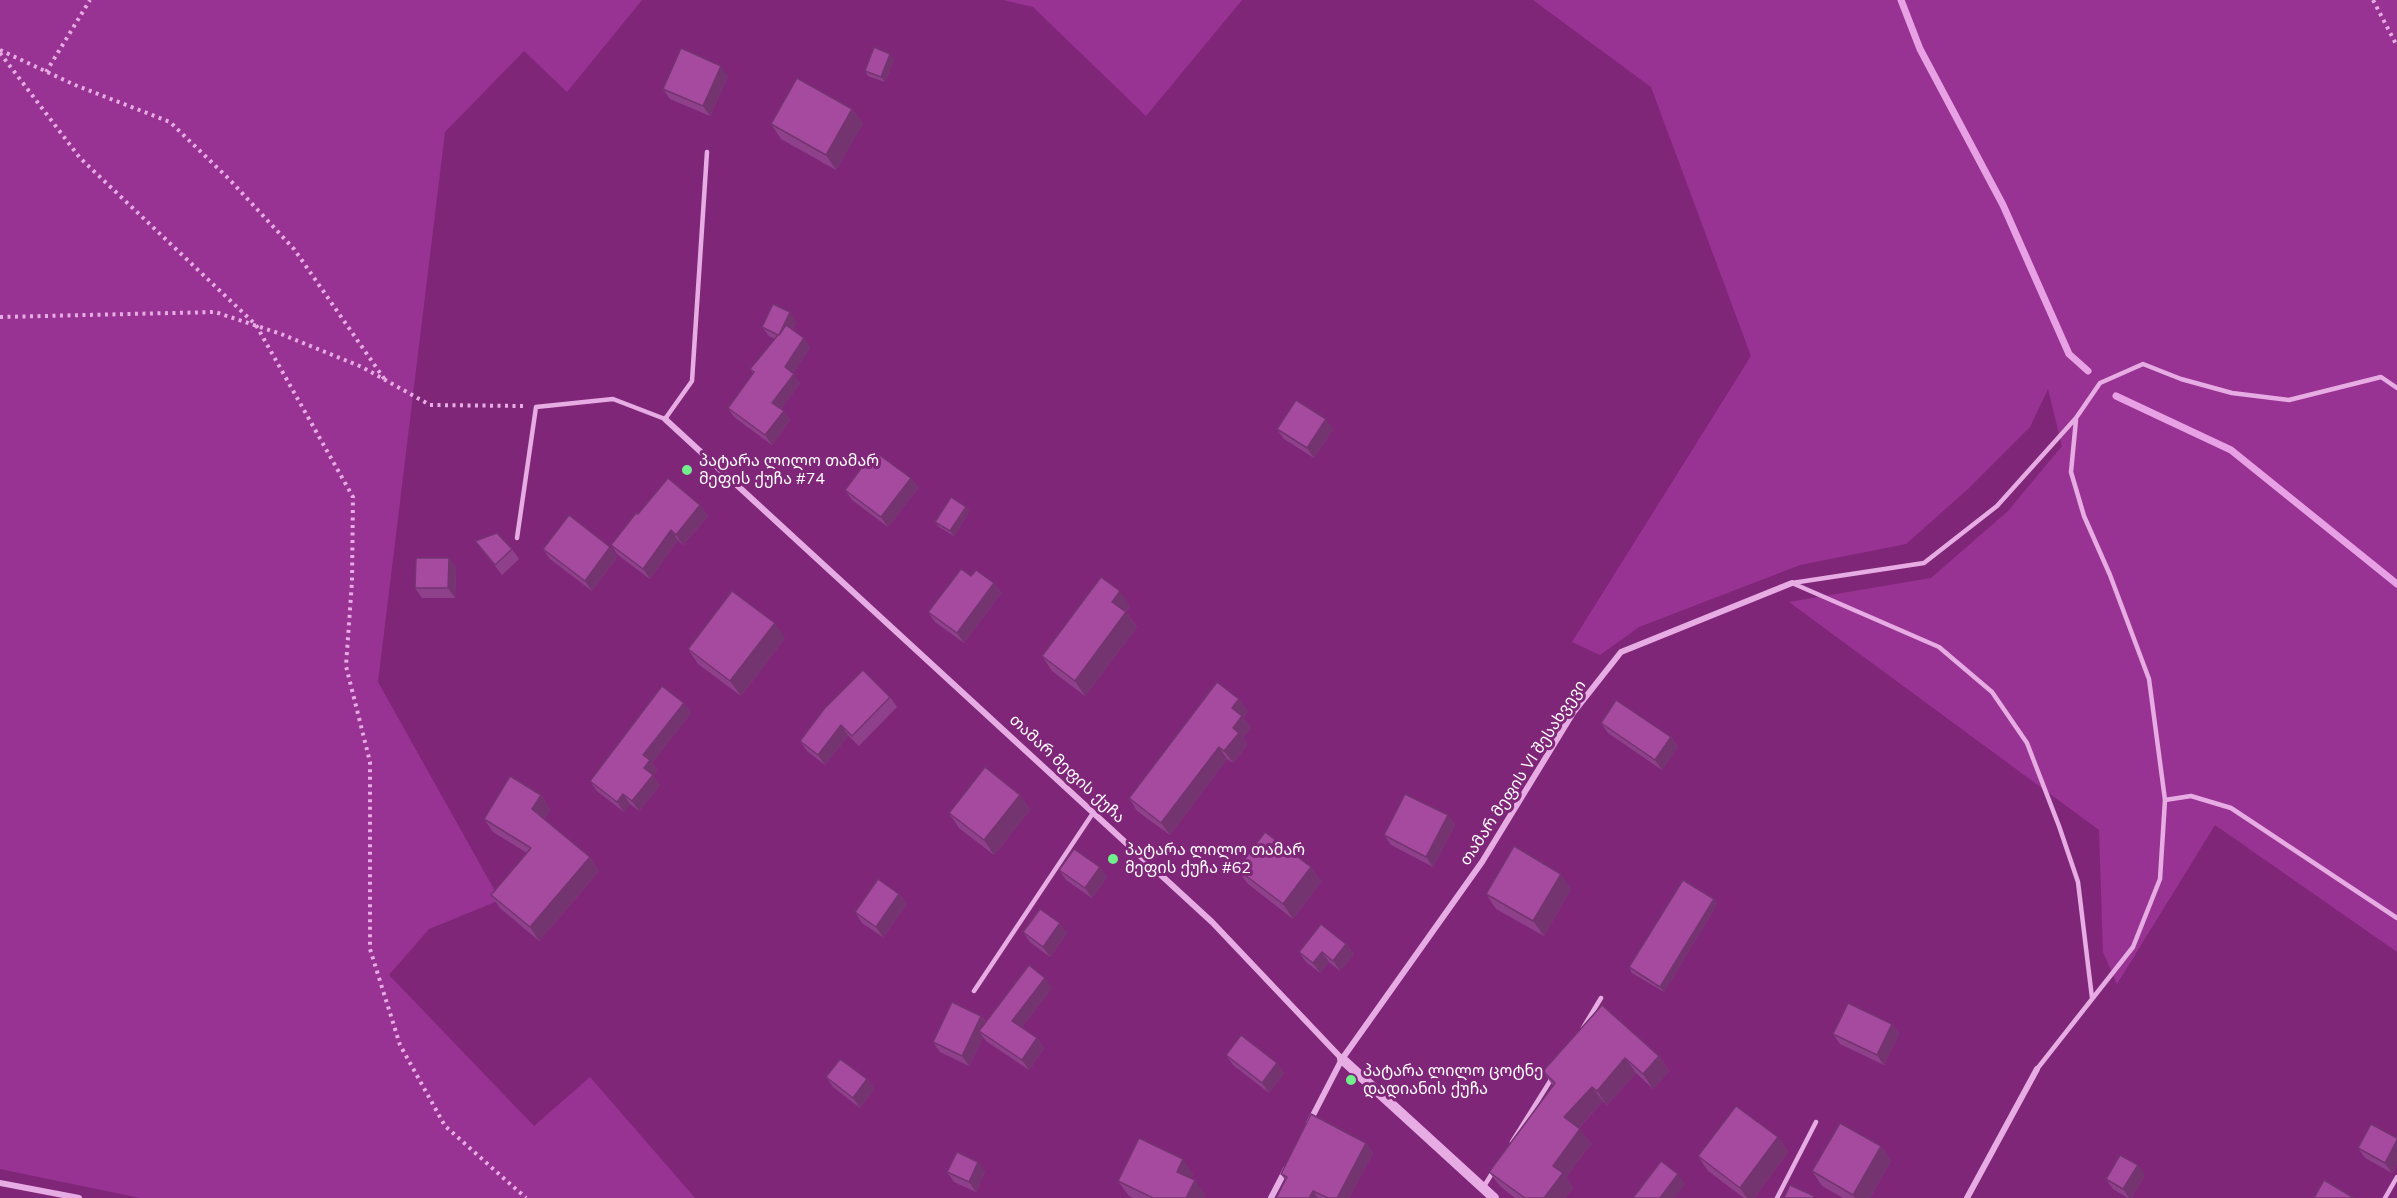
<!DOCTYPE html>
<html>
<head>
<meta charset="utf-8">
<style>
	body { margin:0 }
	canvas { display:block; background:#7f2679 }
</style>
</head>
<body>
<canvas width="2397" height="1198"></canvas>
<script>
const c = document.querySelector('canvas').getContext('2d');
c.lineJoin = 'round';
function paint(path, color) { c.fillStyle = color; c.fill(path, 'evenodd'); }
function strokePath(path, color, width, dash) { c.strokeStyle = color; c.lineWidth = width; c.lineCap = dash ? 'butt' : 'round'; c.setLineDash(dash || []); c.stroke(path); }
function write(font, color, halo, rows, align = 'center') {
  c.font = font + ' Mulish,"Noto Sans Georgian",sans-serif'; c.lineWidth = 6; c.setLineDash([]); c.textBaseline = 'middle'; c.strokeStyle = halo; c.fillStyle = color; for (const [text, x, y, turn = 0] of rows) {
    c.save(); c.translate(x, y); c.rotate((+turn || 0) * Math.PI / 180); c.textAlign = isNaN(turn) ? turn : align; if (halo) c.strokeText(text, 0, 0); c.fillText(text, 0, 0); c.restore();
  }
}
const green = new Path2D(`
	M 0,0 L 642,0 L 567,92 L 524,51 L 445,132 L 378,682 L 500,900 L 429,929 L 389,975 L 534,1126 L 590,1077 L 695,1198 L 140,1198 L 0,1169 Z
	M 1003,0 L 1242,0 L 1146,116 L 1033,7 Z
	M 1533,0 L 2397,0 L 2397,952 L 2215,825 L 2117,984 L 2103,952 L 2099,830 L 1789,602 L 1931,578 L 2008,511 L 2062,446 L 2048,389 L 2030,427 L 1968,489 L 1906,544 L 1800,565 L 1639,627 L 1600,655 L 1572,642 L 1751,356 L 1651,87 Z`);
const stream = new Path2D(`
	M 1901,0 L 1920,49 L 2003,205 L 2069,354 L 2088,371
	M 2116,396 L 2231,450 L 2397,584`);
const path = new Path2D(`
	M 2373,0 L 2397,46
	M 0,50 L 75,85 L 170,122 L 230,180 L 294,249 L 385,380
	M 0,53 L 80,158 L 256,325 L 353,497 L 352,581 L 346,666 L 370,762 L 370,949 L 400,1045 L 445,1126 L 526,1198
	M 46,72 L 90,0
	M 0,317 L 215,312 L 281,334 L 362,367 L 430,405 L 524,406`);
const service = new Path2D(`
	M 2076,420 L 2071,472 L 2084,516 L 2110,575 L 2149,679 L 2165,800
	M 517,538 L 536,407 L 613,399 L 665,419 L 692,381 L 707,152
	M 1792,583 L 1924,563 L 1997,506 L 2076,418 L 2100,383 L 2143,364 L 2181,379 L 2232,393 L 2289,400 L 2381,377 L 2397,388
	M 1792,583 L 1939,647 L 1992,692 L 2027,743 L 2059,826 L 2078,882 L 2092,998
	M 974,991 L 1093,813
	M 1583,1028 L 1601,998
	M 2037,1069 L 2133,947 L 2160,879 L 2165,800 L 2191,796 L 2231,808 L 2397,918
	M 1512,1142 L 1552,1078
	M 1483,1188 L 1494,1170
	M 1777,1198 L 1816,1122
	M 2385,1198 L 2397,1177`);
const minor = new Path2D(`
	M 665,419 L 1212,922 L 1342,1059
	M 1309,1123 L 1342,1059 L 1482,862 L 1573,713 L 1621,652 L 1792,583
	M 0,1183 L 79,1198
	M 1271,1198 L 1286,1169
	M 1967,1198 L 2037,1069`);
const tertiary = new Path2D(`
	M 1342,1059 L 1494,1198`);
const wall = new Path2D(`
	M 894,59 L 885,82 L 868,76 L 865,71 Z
	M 728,76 L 710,116 L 670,99 L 663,89 Z
	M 852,109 L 863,123 L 836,170 L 781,139 L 771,124 Z
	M 796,322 L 792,330 L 810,347 L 793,374 L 800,383 L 781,409 L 784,411 L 790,420 L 772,445 L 734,417 L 728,408 L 753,374 L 750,369 L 775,339 L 769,336 L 762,327 Z
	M 1277,429 L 1333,429 L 1314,458 L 1284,439 Z
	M 911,478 L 918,488 L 888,527 L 852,500 L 845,490 Z
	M 700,505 L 708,516 L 683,545 L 678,540 L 650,579 L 618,555 L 611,545 L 638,514 Z
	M 966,507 L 969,512 L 954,536 L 939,527 L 935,522 Z
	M 475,541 L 512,549 L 519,559 L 502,575 Z
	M 610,547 L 617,557 L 592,591 L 550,559 L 543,549 Z
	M 449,558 L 456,568 L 455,598 L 422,598 L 415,588 Z
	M 971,576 L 994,583 L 1001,593 L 964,643 L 935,622 L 928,612 Z
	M 1130,606 L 1126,612 L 1137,627 L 1085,696 L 1052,671 L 1042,656 Z
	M 785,638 L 741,696 L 698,664 L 688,649 Z
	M 890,697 L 897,707 L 859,746 L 848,735 L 825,765 L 807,751 L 800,741 Z
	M 684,703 L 691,713 L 652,763 L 657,770 L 653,776 L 660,785 L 639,811 L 630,804 L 624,812 L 597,791 L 590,781 Z
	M 1248,711 L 1243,717 L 1251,728 L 1243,738 L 1247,745 L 1233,763 L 1227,759 L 1170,835 L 1137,811 L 1129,798 Z
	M 1601,723 L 1671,737 L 1678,747 L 1662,770 L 1608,733 Z
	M 541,795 L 550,809 L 544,819 L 590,857 L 599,871 L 539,941 L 500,908 L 491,895 L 527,853 L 493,832 L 484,819 Z
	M 1020,795 L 1030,810 L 994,855 L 959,828 L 949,813 Z
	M 1448,815 L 1455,825 L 1433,867 L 1391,845 L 1384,835 Z
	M 1100,867 L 1107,877 L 1092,898 L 1066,880 L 1059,870 Z
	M 1311,867 L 1321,882 L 1293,919 L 1248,884 L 1237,869 Z
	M 1571,889 L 1544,936 L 1496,909 L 1486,894 Z
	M 899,894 L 907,904 L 883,937 L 862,923 L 855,912 Z
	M 1714,899 L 1717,904 L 1664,992 L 1632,973 L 1629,967 Z
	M 1023,932 L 1067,933 L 1050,957 L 1030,942 Z
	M 1346,944 L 1354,954 L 1340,971 L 1329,962 L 1320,973 L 1306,962 L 1299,952 Z
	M 1052,988 L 1022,1027 L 1037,1038 L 1044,1048 L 1029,1070 L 986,1041 L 983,1037 L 969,1066 L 940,1052 L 933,1042 L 981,1016 L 986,1022 Z
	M 1602,1005 L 1659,1056 L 1669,1071 L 1653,1089 L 1636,1073 L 1607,1105 L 1603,1101 L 1579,1128 L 1591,1144 L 1566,1177 L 1573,1188 L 1565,1198 L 1515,1198 L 1500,1186 L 1489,1172 L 1553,1086 L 1543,1071 Z
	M 1892,1024 L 1899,1034 L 1884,1065 L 1840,1044 L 1833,1034 Z
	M 1226,1055 L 1277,1063 L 1284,1073 L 1269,1093 L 1233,1065 Z
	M 826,1077 L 867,1079 L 874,1089 L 860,1108 L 833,1087 Z
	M 1778,1137 L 1788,1152 L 1754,1198 L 1744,1198 L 1708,1171 L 1698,1156 Z
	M 2397,1138 L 2397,1163 L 2392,1173 L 2365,1158 L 2358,1148 Z
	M 1366,1143 L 1373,1153 L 1349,1198 L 1276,1198 L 1285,1180 L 1281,1174 Z
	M 1881,1146 L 1891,1161 L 1870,1198 L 1843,1198 L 1822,1186 L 1812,1171 Z
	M 947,1172 L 985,1172 L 976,1192 L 954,1182 Z
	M 1193,1174 L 1191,1178 L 1205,1195 L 1204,1198 L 1133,1198 L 1129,1196 L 1118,1181 Z
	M 2145,1175 L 2131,1198 L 2128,1198 L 2113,1189 L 2106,1179 Z`);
const shadedWall = new Path2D(`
	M 890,54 L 894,59 L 885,82 L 881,77 Z
	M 721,66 L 728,76 L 710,116 L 703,106 Z
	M 852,109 L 863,123 L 836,170 L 826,155 Z
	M 790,312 L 796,322 L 785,344 L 779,335 Z
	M 804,338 L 810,347 L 792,376 L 785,367 Z
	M 794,374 L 800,383 L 779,412 L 772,403 Z
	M 784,411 L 790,420 L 772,445 L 765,435 Z
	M 1326,419 L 1333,429 L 1314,458 L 1307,448 Z
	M 911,478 L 918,488 L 888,527 L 881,517 Z
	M 700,505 L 708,516 L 683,545 L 676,535 Z
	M 966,507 L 969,512 L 954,536 L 950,531 Z
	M 671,530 L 678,540 L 650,579 L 643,569 Z
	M 610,547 L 617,557 L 592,591 L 585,581 Z
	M 449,558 L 456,568 L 455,598 L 448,588 Z
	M 994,583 L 1001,593 L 964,643 L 957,633 Z
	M 1120,591 L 1130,606 L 1122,616 L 1112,602 Z
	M 1126,612 L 1137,627 L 1085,696 L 1075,681 Z
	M 775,623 L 785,638 L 741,696 L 730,681 Z
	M 1239,699 L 1248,711 L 1243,717 L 1251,728 L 1243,738 L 1247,745 L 1233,763 L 1224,751 L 1233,728 L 1232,708 Z
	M 684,703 L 691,713 L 652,763 L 657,770 L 653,776 L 660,785 L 639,811 L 632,801 L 644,768 L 643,755 Z
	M 841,725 L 848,735 L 825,765 L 818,755 Z
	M 1671,737 L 1678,747 L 1662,770 L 1655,760 Z
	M 1219,747 L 1227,759 L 1170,835 L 1161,823 Z
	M 623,794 L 630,804 L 624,812 L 617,802 Z
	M 541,795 L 550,809 L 542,822 L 532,809 Z
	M 1020,795 L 1030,810 L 994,855 L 984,840 Z
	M 1448,815 L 1455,825 L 1433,867 L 1426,857 Z
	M 590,857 L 599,871 L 539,941 L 530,927 Z
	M 1100,867 L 1107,877 L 1092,898 L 1085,888 Z
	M 1311,867 L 1321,882 L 1293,919 L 1283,904 Z
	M 1561,874 L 1571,889 L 1544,936 L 1533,921 Z
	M 899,894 L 907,904 L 883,937 L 876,927 Z
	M 1714,899 L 1717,904 L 1664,992 L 1660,987 Z
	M 1060,923 L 1067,933 L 1050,957 L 1043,947 Z
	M 1346,944 L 1354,954 L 1340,971 L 1333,961 Z
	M 1322,952 L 1329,962 L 1320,973 L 1313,963 Z
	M 1045,978 L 1052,988 L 1019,1031 L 1012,1021 Z
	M 981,1016 L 988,1026 L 979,1031 L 983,1037 L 969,1066 L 962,1056 Z
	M 1892,1024 L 1899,1034 L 1884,1065 L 1877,1055 Z
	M 1037,1038 L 1044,1048 L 1029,1070 L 1022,1060 Z
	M 1659,1056 L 1669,1071 L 1653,1089 L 1643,1074 Z
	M 1625,1058 L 1636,1073 L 1607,1105 L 1597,1091 Z
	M 1277,1063 L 1284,1073 L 1269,1093 L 1262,1083 Z
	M 867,1079 L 874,1089 L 860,1108 L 853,1098 Z
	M 1592,1087 L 1603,1101 L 1575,1132 L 1564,1117 Z
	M 1580,1129 L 1591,1144 L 1566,1177 L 1573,1188 L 1565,1198 L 1544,1198 L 1553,1166 Z
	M 1778,1137 L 1788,1152 L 1754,1198 L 1747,1198 L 1740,1188 Z
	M 2397,1140 L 2397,1163 L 2392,1173 L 2385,1163 Z
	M 1366,1143 L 1373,1153 L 1349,1198 L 1337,1198 Z
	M 1881,1146 L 1891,1161 L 1870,1198 L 1855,1198 L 1853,1195 Z
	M 1183,1159 L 1193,1174 L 1188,1186 L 1177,1172 Z
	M 978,1162 L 985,1172 L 976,1192 L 969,1182 Z
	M 2138,1165 L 2145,1175 L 2131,1198 L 2129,1198 L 2123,1189 Z
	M 1678,1174 L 1685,1184 L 1674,1198 L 1660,1198 Z
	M 1195,1180 L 1205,1195 L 1204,1198 L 1186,1198 Z
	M 1313,1191 L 1318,1198 L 1309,1198 Z`);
const building = new Path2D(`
	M 874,47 L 890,54 L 881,77 L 865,71 Z
	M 681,48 L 721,66 L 703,106 L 663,89 Z
	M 797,78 L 852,109 L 826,155 L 771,124 Z
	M 773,304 L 790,312 L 779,335 L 786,325 L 804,338 L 785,367 L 794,374 L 772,403 L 784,411 L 765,435 L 728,408 L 754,372 L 750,369 L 778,335 L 762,327 Z
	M 1296,400 L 1326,419 L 1307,448 L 1277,429 Z
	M 874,451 L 911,478 L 881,517 L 845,490 Z
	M 668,478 L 700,505 L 676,535 L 671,530 L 643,569 L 611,545 L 636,513 L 638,514 Z
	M 951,497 L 966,507 L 950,531 L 935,522 Z
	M 569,515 L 610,547 L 585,581 L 543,549 Z
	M 497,533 L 512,549 L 495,565 L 475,541 Z
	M 416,558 L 449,558 L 448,588 L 415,588 Z
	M 961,569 L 971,576 L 976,570 L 994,583 L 957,633 L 928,612 Z
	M 1101,577 L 1120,591 L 1112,602 L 1126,612 L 1075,681 L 1042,656 Z
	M 732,591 L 775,623 L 730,681 L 688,649 Z
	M 863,670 L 890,697 L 852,736 L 841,725 L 818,755 L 800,741 L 824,709 Z
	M 1217,682 L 1239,699 L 1232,708 L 1242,716 L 1233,728 L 1239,733 L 1224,751 L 1219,747 L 1161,823 L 1129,798 Z
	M 662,686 L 684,703 L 643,755 L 650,760 L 644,768 L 653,775 L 632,801 L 623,794 L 617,802 L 590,781 Z
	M 1616,700 L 1671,737 L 1655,760 L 1601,723 Z
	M 985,767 L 1020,795 L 984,840 L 949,813 Z
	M 510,776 L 541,795 L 532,809 L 590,857 L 530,927 L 491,895 L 531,848 L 484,819 Z
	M 1405,794 L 1448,815 L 1426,857 L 1384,835 Z
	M 1265,832 L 1311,867 L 1283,904 L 1237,869 Z
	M 1514,846 L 1561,874 L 1533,921 L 1486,894 Z
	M 1074,849 L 1100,867 L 1085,888 L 1059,870 Z
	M 878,879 L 899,894 L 876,927 L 855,912 Z
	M 1683,880 L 1714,899 L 1660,987 L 1629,967 Z
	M 1040,909 L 1060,923 L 1043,947 L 1023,932 Z
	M 1321,924 L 1346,944 L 1333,961 L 1322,952 L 1313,963 L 1299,952 Z
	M 1029,965 L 1045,978 L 1012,1021 L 1037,1038 L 1022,1060 L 979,1031 Z
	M 952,1002 L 981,1016 L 962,1056 L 933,1042 Z
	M 1848,1003 L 1892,1024 L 1877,1055 L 1833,1034 Z
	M 1602,1005 L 1659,1056 L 1643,1074 L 1625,1058 L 1597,1091 L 1592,1087 L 1564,1117 L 1580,1129 L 1553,1166 L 1563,1173 L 1544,1198 L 1525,1198 L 1489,1172 L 1555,1083 L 1543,1071 Z
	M 1241,1035 L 1277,1063 L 1262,1083 L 1226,1055 Z
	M 840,1059 L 867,1079 L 853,1098 L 826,1077 Z
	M 1736,1106 L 1778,1137 L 1740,1188 L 1698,1156 Z
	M 1311,1114 L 1366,1143 L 1337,1198 L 1328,1198 L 1313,1191 L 1309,1198 L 1276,1198 L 1287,1177 L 1281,1174 Z
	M 1840,1123 L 1881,1146 L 1853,1195 L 1812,1171 Z
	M 2371,1124 L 2397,1138 L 2397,1140 L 2385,1163 L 2358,1148 Z
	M 1139,1138 L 1183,1159 L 1177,1172 L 1195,1180 L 1186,1198 L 1153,1198 L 1118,1181 Z
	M 957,1152 L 978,1162 L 969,1182 L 947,1172 Z
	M 2120,1155 L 2138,1165 L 2123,1189 L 2106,1179 Z
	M 1661,1161 L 1678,1174 L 1660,1198 L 1633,1198 Z
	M 2324,1180 L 2354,1198 L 2314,1198 Z
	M 1790,1185 L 1814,1196 L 1813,1198 L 1784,1198 Z`);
const markers = [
	[687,470,6,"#71ef8c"],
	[1113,859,6,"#71ef8c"],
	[1351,1080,6,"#71ef8c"]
];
const poiNames = [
	["პატარა ლილო თამარ",699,461],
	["მეფის ქუჩა #74",699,479],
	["პატარა ლილო თამარ",1125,850],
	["მეფის ქუჩა #62",1125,868],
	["პატარა ლილო ცოტნე",1363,1071],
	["დადიანის ქუჩა",1363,1089]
];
const streetNames = [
	["თამარ მეფის ქუჩა",1067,769,43],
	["თამარ მეფის VI შესახვევი",1523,773,-57]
];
paint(green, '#993393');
strokePath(stream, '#e7a1e4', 7);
strokePath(path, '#e6ace3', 4, [3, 4.5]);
strokePath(service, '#e6ace3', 4.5);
strokePath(minor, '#e6ace3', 6);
strokePath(tertiary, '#e6ace3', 10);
paint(wall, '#8f408a');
paint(shadedWall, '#743470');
paint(building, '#a64aa0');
strokePath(building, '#743470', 1.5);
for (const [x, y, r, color] of markers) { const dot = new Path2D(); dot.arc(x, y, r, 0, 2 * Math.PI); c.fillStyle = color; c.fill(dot); strokePath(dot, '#7f2679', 2); }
write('16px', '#fff', '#7f2679', poiNames, 'left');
write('16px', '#fff', '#7f2679', streetNames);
</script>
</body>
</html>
